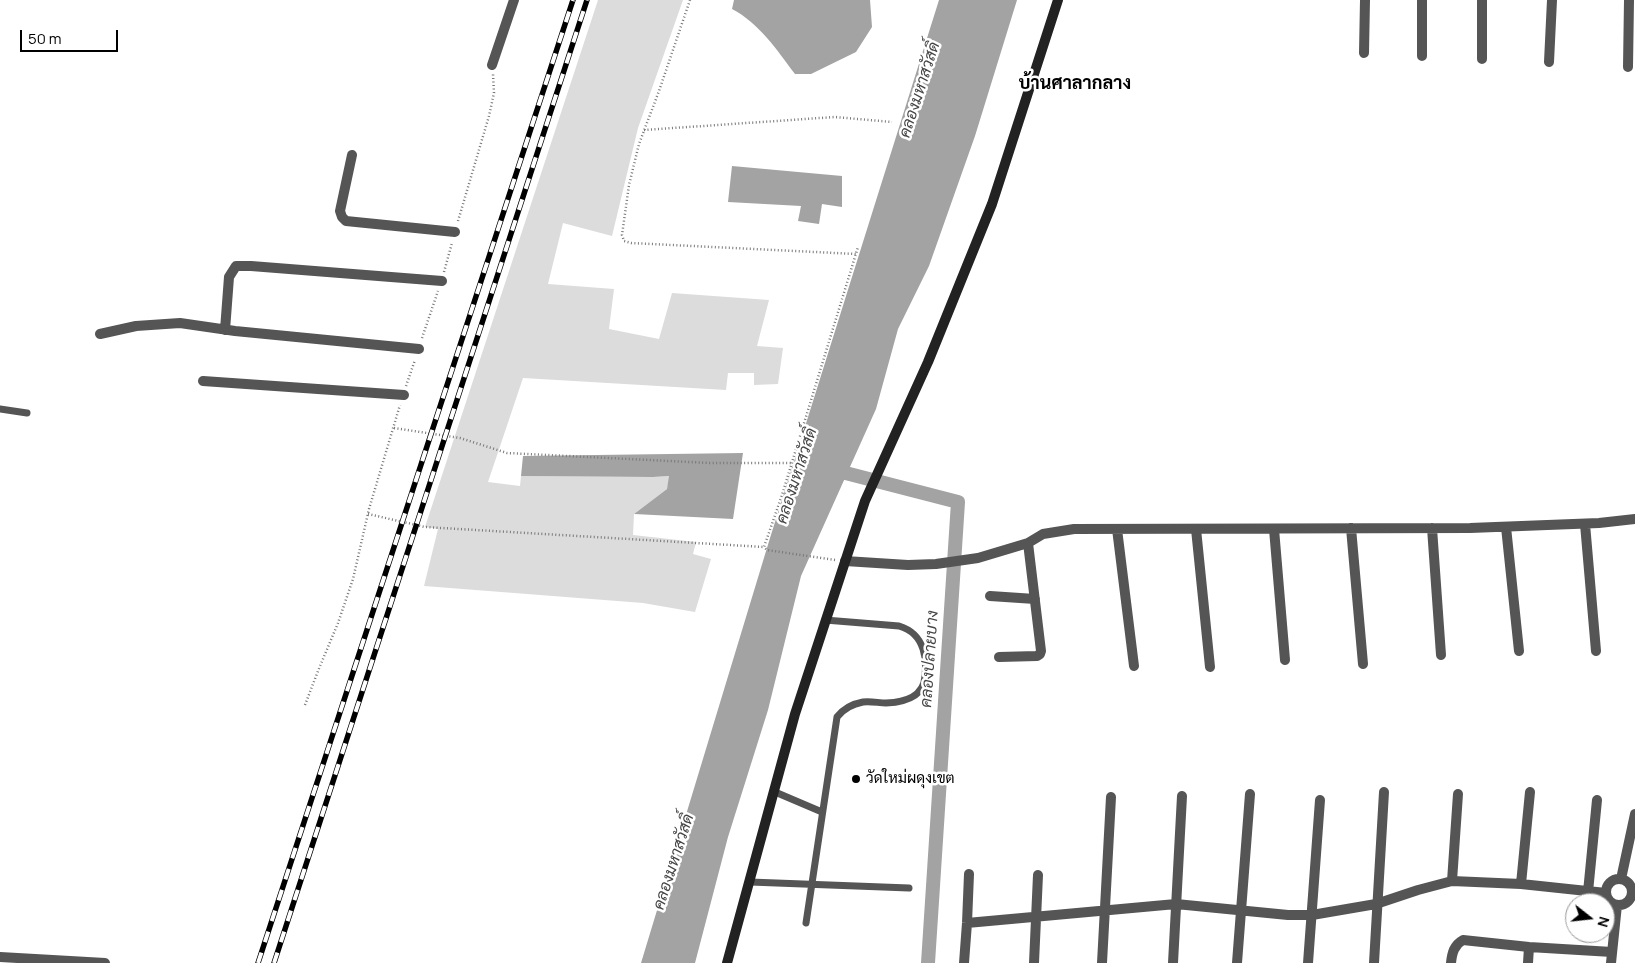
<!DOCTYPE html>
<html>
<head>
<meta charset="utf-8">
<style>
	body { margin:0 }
	#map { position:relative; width:1635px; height:963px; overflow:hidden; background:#fff; font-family:Manrope,sans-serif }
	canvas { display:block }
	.north { position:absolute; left:1565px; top:893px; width:50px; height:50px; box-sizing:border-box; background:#fff; border:1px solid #999; border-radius:50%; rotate:106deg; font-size:14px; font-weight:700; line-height:20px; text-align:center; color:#000 }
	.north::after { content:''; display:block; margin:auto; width:18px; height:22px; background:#000; clip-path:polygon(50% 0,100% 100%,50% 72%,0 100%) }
	.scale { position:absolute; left:20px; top:30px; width:98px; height:22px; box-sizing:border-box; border:2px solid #000; border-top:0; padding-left:6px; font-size:15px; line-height:18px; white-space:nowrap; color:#000; -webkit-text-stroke:4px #fff; paint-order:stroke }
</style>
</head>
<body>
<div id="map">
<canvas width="1635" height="963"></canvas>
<div class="north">N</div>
<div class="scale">50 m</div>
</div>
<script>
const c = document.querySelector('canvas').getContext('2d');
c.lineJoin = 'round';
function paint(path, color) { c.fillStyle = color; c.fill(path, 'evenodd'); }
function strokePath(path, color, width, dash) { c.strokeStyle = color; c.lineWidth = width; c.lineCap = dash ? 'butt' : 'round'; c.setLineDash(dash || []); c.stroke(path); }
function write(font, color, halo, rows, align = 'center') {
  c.font = font + ' Manrope,Sarabun,sans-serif'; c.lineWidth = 5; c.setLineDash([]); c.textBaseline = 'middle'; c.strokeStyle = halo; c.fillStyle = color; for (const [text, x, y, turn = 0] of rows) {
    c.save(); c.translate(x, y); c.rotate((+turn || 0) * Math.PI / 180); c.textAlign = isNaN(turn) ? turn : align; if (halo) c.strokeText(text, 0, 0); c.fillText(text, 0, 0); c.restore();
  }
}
const green = new Path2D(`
	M 598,0 L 683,0 L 638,128 L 612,236 L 563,223 L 548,284 L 614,289 L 609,329 L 659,339 L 672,293 L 769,300 L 757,346 L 783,348 L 778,384 L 754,385 L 754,373 L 728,373 L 726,390 L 523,378 L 488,482 L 520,486 L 521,476 L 653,477 L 670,476 L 667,489 L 634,514 L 633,535 L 696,542 L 693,554 L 711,559 L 695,612 L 643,603 L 424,586 L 438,529 L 425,527 Z`);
const water = new Path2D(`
	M 734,0 L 870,0 L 872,27 L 856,52 L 811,74 L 795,74 C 777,50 759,23 732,9 Z
	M 939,0 L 1017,0 L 975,136 L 929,266 L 898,329 L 876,409 L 801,576 L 768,710 L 728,837 L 695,963 L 641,963 L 770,538 Z
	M 732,166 L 842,176 L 842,207 L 822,204 L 819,224 L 798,221 L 801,206 L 728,202 Z
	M 743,453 L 733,519 L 634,514 L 667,489 L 669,476 L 653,477 L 521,476 L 523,456 Z`);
const canal = new Path2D(`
	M 830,469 L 958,502 L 928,963`);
const path = new Path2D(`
	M 690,0 L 659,91 L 639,144 L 629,185 L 622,235 L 624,241 L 631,243 L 856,254
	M 644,130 L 835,117 L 892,122
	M 458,221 L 489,116 L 494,93 L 493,74
	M 444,272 L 452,243
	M 422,338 L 438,291
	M 406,386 L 415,360
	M 394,428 L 460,438 L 507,453 L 710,463 L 791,463
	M 368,514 L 425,527 L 764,547
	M 835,560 L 767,550 L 764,547 L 782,495 L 858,247
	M 305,705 L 318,671 L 338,623 L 353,579 L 369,509 L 400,405`);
const lane = new Path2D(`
	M 0,409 L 27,413
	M 775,792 L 822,812
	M 750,882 L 909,888
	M 806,923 L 837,717 C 844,708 852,704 863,702 C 871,701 879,703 886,703 C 905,702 924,697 925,676 C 926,666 926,658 923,649 C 919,637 912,630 899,626 L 825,620`);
const street = new Path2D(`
	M 1422,0 L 1422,56
	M 1482,0 L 1482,59
	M 1364,53 L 1365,0
	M 1549,62 L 1552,0
	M 492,65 L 514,0
	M 1628,67 L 1629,0
	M 352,155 L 340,211 L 342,217 L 346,221 L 455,232
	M 225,330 L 229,277 L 236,266 L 251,266 L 442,281
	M 100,334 L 136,326 L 180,323 L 235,331 L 419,349
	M 203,381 L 404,395
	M 1585,524 L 1596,651
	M 1506,527 L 1519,651
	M 1351,528 L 1363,664
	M 1432,528 L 1441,655
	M 1117,529 L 1134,666
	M 1196,529 L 1210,667
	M 1274,529 L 1285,660
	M 845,561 L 908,565 L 936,564 L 978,558 L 1028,543 L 1043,534 L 1074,529 L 1470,528 L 1599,523 L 1635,519
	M 990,596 L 1035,599
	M 999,657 L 1037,656 L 1040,654 L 1041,651 L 1028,543
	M 1621,879 L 1635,814
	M1606 892a13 13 0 1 1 26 0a13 13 0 1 1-26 0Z
	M 1452,881 L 1458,794
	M 1521,884 L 1530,792
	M 1588,892 L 1597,800
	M 967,923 L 1176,904 L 1288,915 L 1312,915 L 1376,904 L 1418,890 L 1452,881 L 1521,884 L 1606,893
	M 0,957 L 105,963
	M 964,963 L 967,923 L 969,874
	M 1034,963 L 1038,875
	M 1102,963 L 1111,797
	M 1173,963 L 1182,796
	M 1237,963 L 1250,794
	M 1308,963 L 1320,800
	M 1374,963 L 1384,792
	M 1451,963 C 1452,953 1454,945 1463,940 L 1529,947 L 1612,952
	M 1528,963 L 1529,947
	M 1611,963 L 1617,905`);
const secondary = new Path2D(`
	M 727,963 L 795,714 L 865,501 L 928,362 L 992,204 L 1058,0`);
const rail = new Path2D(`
	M 258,963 L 573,0
	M 274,963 L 587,0`);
const markers = [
	[856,779,5,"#000"]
];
const poiNames = [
	["วัดใหม่ผดุงเขต",866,779]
];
const waterNames = [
	["คลองมหาสวัสดิ์",920,90,-72],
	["คลองมหาสวัสดิ์",797,476,-72],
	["คลองปลายบาง",930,659,-86],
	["คลองมหาสวัสดิ์",674,862,-72]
];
const quarterNames = [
	["บ้านศาลากลาง",1075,84]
];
paint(green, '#dcdcdc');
paint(water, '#a3a3a3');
strokePath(canal, '#a3a3a3', 14);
strokePath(path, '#777', 2.5, [1, 2.5]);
strokePath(lane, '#555', 7);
strokePath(street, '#555', 10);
strokePath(secondary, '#222', 10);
strokePath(rail, '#000', 5.5);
strokePath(rail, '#fff', 4, [11]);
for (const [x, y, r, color] of markers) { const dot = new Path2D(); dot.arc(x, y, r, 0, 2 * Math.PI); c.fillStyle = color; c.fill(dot); strokePath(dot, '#fff', 2); }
write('15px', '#000', '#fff', poiNames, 'left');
write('italic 16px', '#444', '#fff', waterNames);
write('bold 18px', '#000', '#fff', quarterNames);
</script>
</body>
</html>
